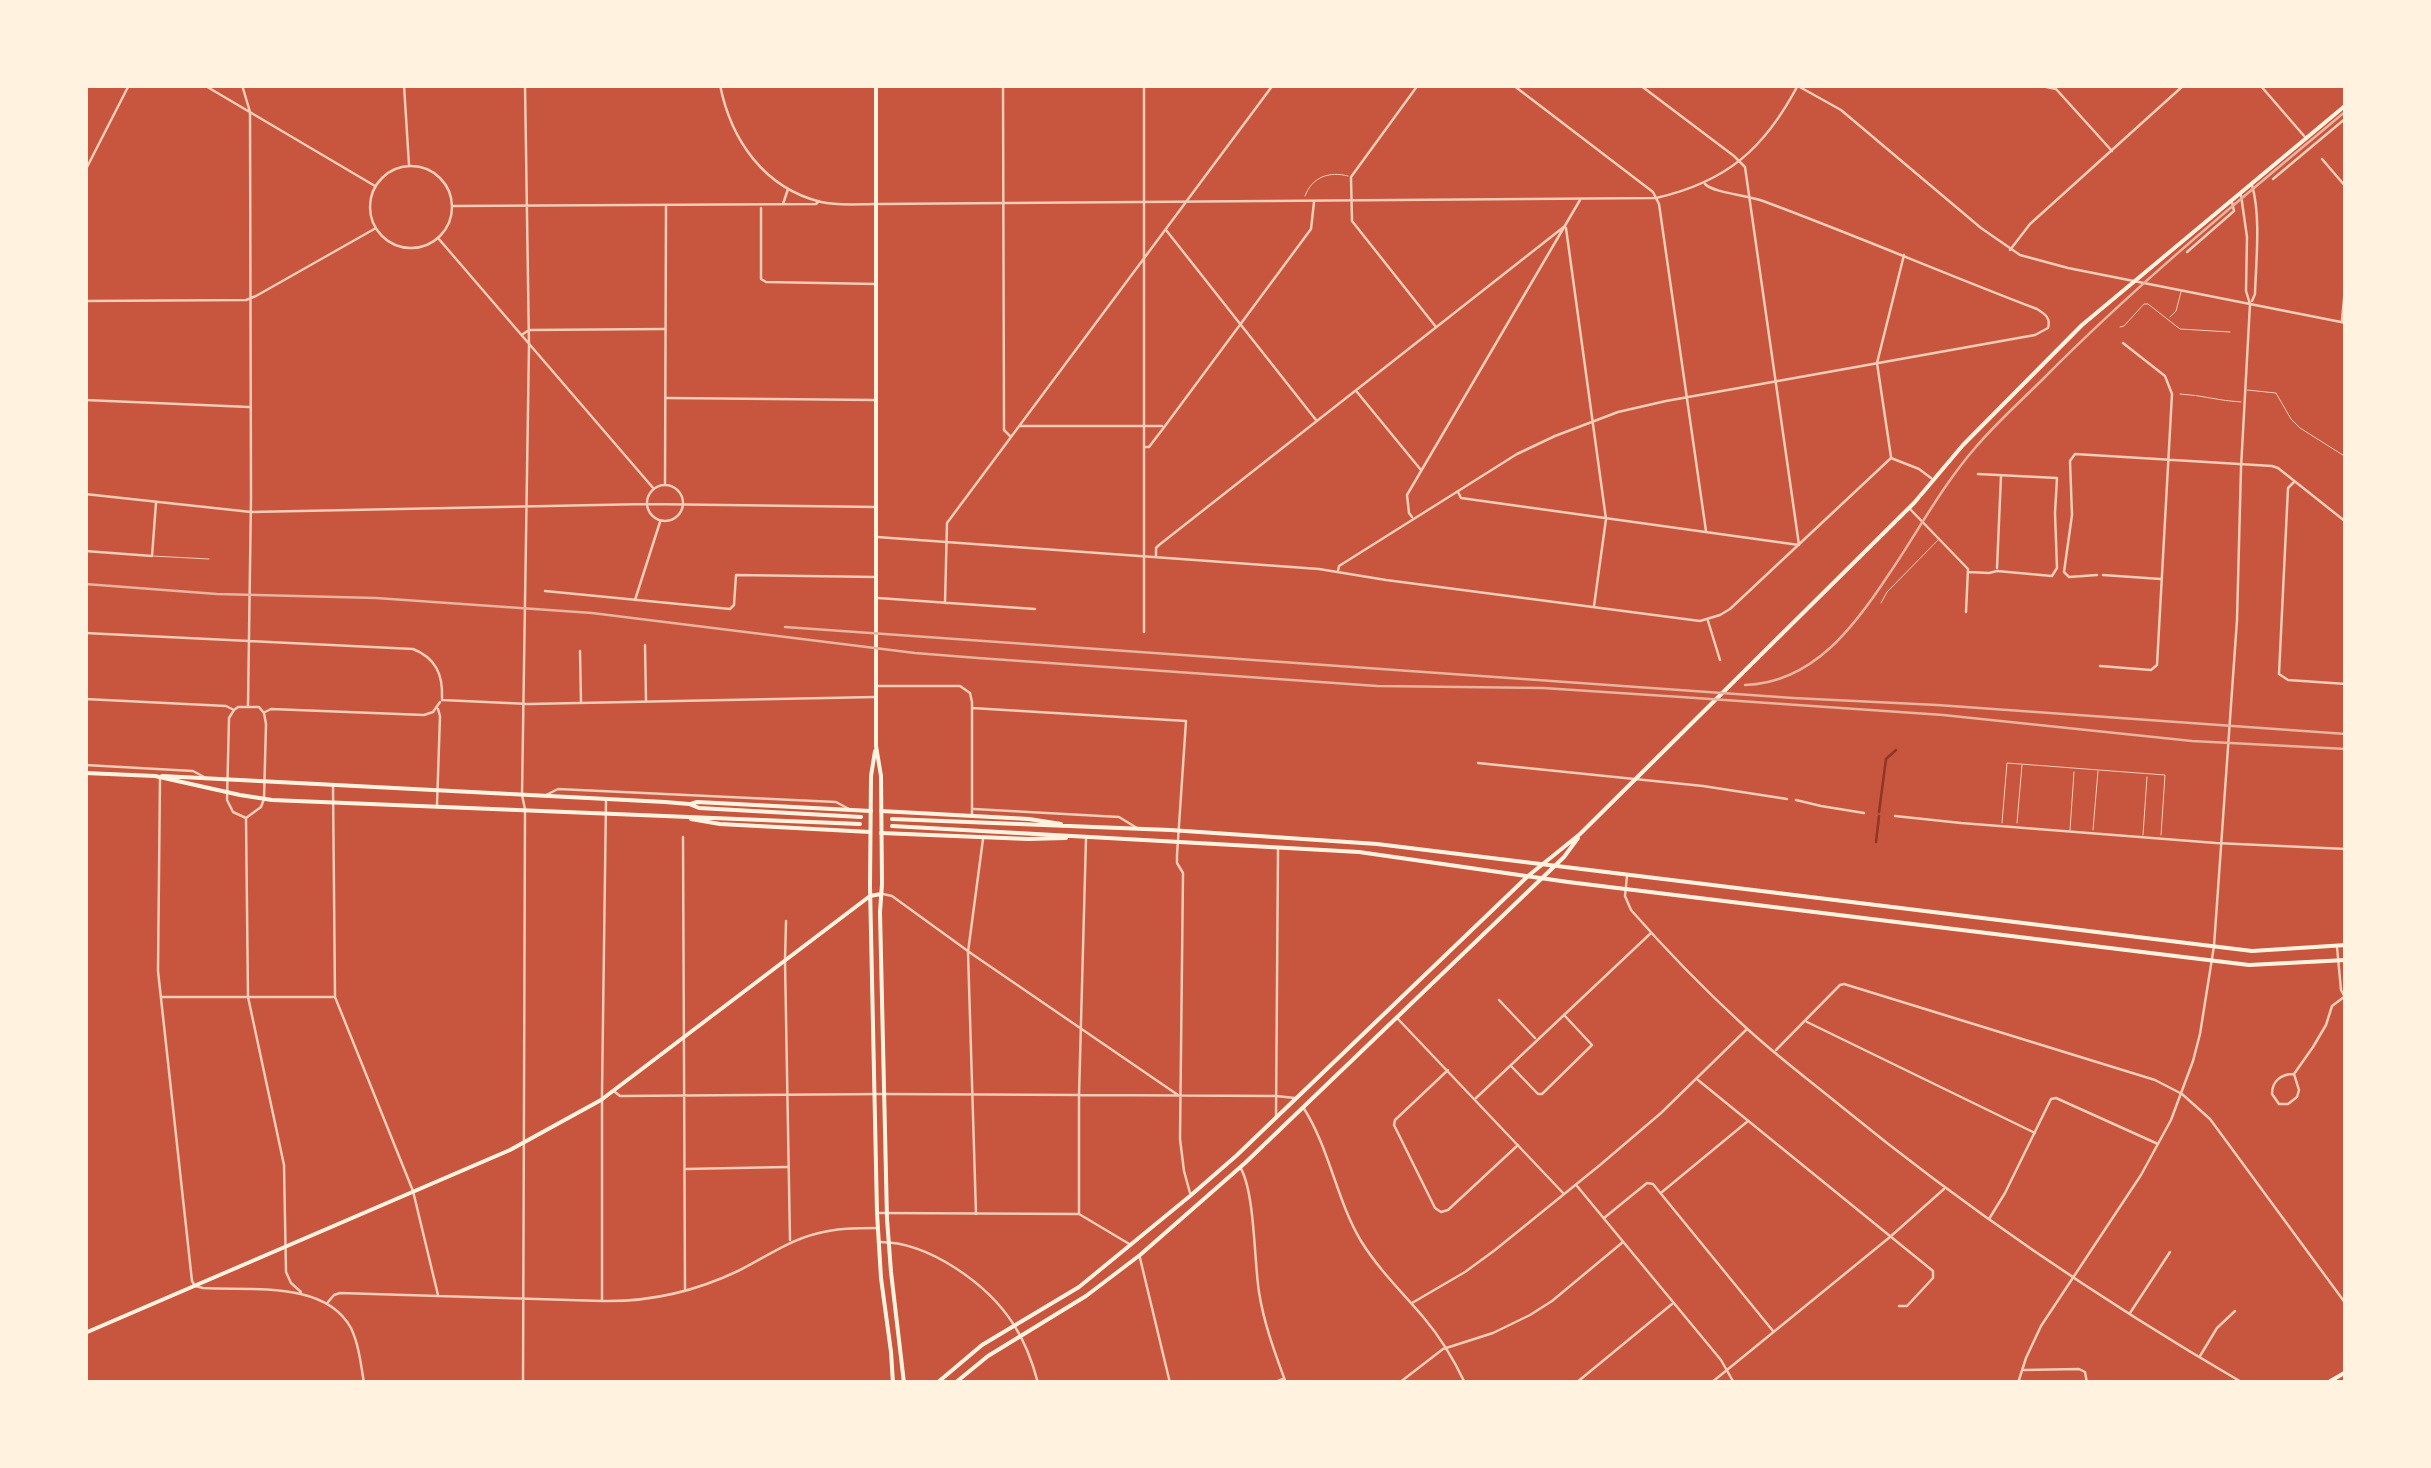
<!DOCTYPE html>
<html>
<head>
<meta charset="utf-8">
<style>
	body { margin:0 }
	#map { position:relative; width:2431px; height:1468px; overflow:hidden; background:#c8553d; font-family:Manrope,sans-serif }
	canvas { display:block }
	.frame { position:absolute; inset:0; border:88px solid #fff3e0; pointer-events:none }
</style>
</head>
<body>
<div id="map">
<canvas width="2431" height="1468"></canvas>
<div class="frame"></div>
</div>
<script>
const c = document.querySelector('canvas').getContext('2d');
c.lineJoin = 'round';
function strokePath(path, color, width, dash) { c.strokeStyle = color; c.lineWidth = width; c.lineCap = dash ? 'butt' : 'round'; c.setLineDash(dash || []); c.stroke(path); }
const stream = new Path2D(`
	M 1879,812 L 1886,759 L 1896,750
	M 1876,842 L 1879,816`);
const service = new Path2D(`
	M 1305,196 C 1312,177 1329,171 1348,176
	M 2170,317 L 2176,311 L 2181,292
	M 2120,327 L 2124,326 L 2144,304 L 2148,304 L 2180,329 L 2230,332
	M 2247,390 L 2276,393 L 2291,419 L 2300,428 L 2346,457
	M 2180,394 C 2202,395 2219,401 2241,402
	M 152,556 L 209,559
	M 1881,603 L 1887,592 L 1939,539
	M 2002,823 L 2007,763 L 2165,775 L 2161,835
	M 2017,823 L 2022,765
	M 2070,830 L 2074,772
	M 2093,830 L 2098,771
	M 2143,835 L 2147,777`);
const minor = new Path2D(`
	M 204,85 L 375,186
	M 242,85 L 250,112 L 251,498 L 248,706
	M 404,85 L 409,165
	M 720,85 C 731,140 764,188 821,202 C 838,206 858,204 876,204
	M 1003,85 L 1004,430 L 1010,436
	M 1144,85 L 1144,632
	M 1418,85 L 1351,177 L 1352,221 L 1436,327
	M 1513,85 L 1653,192 L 1659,204 L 1706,531
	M 2037,85 L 2056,89 L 2112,151
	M 2260,85 L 2305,137
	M 2322,159 L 2346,187
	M370 207a41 41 0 1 1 82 0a41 41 0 1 1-82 0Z
	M 85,171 L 129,85
	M 2273,179 L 2346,118
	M 783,204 L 788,189
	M 452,206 L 816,204 L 819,201
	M 761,208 L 761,279 L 766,282 L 876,284
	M 1566,228 L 1606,519 L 1594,606
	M 1166,230 L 1316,420
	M 438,238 L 654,489
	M 2010,250 L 2030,224 L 2184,85
	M 2187,252 L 2234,211 L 2232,202
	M 85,301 L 246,300 L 256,296 L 376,228
	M 2342,320 L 2346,277
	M 523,334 L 529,330 L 664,329
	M 1357,392 L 1421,470
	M 667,398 L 874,400
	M 85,400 L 249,407
	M 1020,426 L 1162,426
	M 1146,447 L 1149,447 L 1165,426 L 1311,229 L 1314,202
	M 1891,457 L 1877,363 L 1904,255
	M 2294,482 L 2288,488 L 2279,674 L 2288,680 L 2346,684
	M 665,485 L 666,206
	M647 503a18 18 0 1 1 36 0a18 18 0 1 1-36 0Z
	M 1458,492 L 1461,498 L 1799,545 L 1745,167 L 1734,156 L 1640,85
	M 85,494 L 251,512 L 647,504 L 877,507
	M 1910,509 L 1968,569 L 1966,612
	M 1412,517 L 1409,513 L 1407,495 L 1580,200
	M 877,537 L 1319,569 L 1386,580 L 1700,621 L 1720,615 L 1730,609 L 1891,458 L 1919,469 L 1931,478
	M 85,551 L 152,556 L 156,503
	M 1156,556 L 1156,548 L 1159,545 L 1565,226
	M 1997,568 L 2001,476
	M 1338,571 L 1339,566 L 1517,454 L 1555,436 L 1618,412 L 1666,401 L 2035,335 L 2048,328 C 2051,318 2045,314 2037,309 C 1945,274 1855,235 1763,201 C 1747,195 1714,193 1705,184
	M 1969,572 L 1989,573 L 1997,571 L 2052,576 L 2057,568 L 2055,513 L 2057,478 L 1978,474
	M 2097,575 L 2069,577 L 2064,572 L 2072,515 L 2070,461 L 2075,454 L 2272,466 L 2278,468 L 2346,522
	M 2103,575 L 2161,579
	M 545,591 L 730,609 L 734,605 L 736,575 L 876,577
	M 878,598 L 1035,609
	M 635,600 L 660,522
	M 945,603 L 947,523 L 1273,85
	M 1708,621 L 1720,660
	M 85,633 L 413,649 C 436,658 443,675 442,698
	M 645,645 L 646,701
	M 580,651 L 581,702
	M 2100,666 L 2151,670 L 2157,665 L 2172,394 L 2165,376 L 2123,343
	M 878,686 L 960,686 L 970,693 L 972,702 L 972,815
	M 85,699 L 226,706 L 234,710 L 238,707 L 259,707 L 264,713 L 266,724 L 264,799 L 261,807 L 246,818 L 233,812 L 227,800 L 229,718 L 234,710
	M 442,700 L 529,704 L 875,697
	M 972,708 L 1186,721 L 1177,855 L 1177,863 L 1183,873 L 1180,1139 L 1184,1171 L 1190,1193
	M 265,712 L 271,709 L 424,715 L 433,712 L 440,702
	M 1478,763 L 1703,786 L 1787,799
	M 85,765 L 193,771 L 206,778
	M 160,778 L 158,971 L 192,1281 L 195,1286 L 203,1288 C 250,1291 325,1280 351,1328 C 359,1345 361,1365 364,1383
	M 333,786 L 335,997 L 413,1191 L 438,1295
	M 546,795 L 558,789 L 836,802 L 849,809
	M 1796,800 L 1821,806 L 1864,813
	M 437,805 L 440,716 L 438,709
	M 974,809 L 1119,817 L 1137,828
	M 1895,816 L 1961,823 L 2216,843 L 2346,849
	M 246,818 L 248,997 L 284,1165 L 286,1272 L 291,1283 L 301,1292
	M 683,837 L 685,1289
	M 1627,876 L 1625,896 L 1631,910 C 1666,950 1703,988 1742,1024 C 1774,1054 1809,1080 1842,1107 C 1968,1210 2102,1301 2243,1383
	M 883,894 L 892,896 L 972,954 L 1178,1095
	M 786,921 L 785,961 L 790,1240
	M 2337,947 L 2341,990 L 2346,999
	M 161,997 L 333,997
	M 1499,1000 L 1535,1038
	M 1398,1019 L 1564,1194
	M 1807,1022 L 2035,1133
	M 1776,1050 L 1840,985 L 1844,984 L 2155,1080 L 2182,1094 L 2210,1119 L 2346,1304
	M 1511,1066 L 1538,1094 L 1542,1094 L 1592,1045 L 1565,1016
	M 1448,1070 L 1395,1120 L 1394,1125 L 1435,1208 L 1441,1212 L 1448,1210 L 1518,1145
	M 2294,1074 L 2299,1090 L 2297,1097 L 2288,1104 L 2279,1104 L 2272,1094 C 2272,1081 2281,1074 2294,1074 L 2313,1047 L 2326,1025 L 2332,1006 L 2344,997
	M 1698,1080 L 1933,1271 L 1933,1278 L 1907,1306 L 1899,1306
	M 615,1092 L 620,1096 L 884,1094 L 1276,1096 L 1295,1098
	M 1476,1098 L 1651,933
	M 1276,1117 L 1278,850
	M 1240,1167 C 1255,1191 1254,1261 1259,1292 C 1264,1324 1275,1353 1286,1383
	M 685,1169 L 787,1167
	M 1577,1186 L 1721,1360 L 1734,1383
	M 1662,1192 L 1748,1121
	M 878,1213 L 1079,1214 L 1131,1245
	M 976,1214 L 968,952 L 983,839
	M 1079,1214 L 1079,1096 L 1086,838
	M 1604,1218 L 1647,1183 L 1653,1184 L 1773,1331
	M 1989,1219 L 2005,1193 L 2051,1099 L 2056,1098 L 2158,1144
	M 878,1242 C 928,1241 988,1284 1014,1325 C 1025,1342 1033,1364 1038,1383
	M 1140,1258 L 1170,1383
	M 602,1301 L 602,1093 L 606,800
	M 328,1302 L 334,1295 L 340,1293 L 602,1301 C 649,1302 696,1291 738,1271 C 764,1258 788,1241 815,1234 C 836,1228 857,1228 878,1228
	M 1412,1303 L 1465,1272 L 1495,1250 L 1600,1165 L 1661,1113 L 1746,1030
	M 2130,1313 L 2170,1252
	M 2200,1356 L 2217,1328 L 2235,1311
	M 2024,1370 L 2079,1369 L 2085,1372 L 2087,1383
	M 523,1383 L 525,809 L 522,795 L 529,345 L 525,85
	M 1273,1383 L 1283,1379
	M 1399,1383 L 1443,1349 L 1493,1333 L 1530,1315 L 1552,1301 L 1623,1242
	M 1576,1383 L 1672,1304
	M 1711,1383 L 1890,1237 L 1944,1189`);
const tertiary = new Path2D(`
	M 1798,86 L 1841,110 L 1981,228 L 2020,255 L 2068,268 L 2346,323
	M 879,204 L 1656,198 C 1727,182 1765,148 1798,85
	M 2252,301 L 2255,294 C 2256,261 2261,216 2252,185
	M 1303,1107 C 1330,1149 1336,1199 1361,1241 C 1379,1270 1402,1292 1424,1318 C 1441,1338 1454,1360 1465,1383
	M 2018,1383 L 2026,1358 L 2041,1326 L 2141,1175 L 2171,1120 L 2193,1061 L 2200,1034 L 2214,946 L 2237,620 L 2241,468 L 2250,304 L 2246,291 L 2247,237 L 2241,195`);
const secondary = new Path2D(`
	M 876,85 L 876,746 L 881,776 L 882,884 L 880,912 L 887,1219 L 891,1272 L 904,1383
	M 875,751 L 871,776 L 870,886 L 877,1213 L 881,1278 L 891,1352 L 893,1383
	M 85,1333 L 510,1150 L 601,1100 L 870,896 L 881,894
	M 937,1383 L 982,1345 L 1079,1287 L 1190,1196 L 1236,1156 L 1528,876 L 1580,834 L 1914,503 L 1963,445 L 2082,325 L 2346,105
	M 955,1383 L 988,1356 L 1086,1296 L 1140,1255 L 1245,1163 L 1564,857 L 1578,838
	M 2327,1383 L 2346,1372
	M 2342,1383 L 2346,1381`);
const primary = new Path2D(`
	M 85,773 L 155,776 L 240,795 L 272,800 L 860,824
	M 162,776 L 665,802 L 689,804 L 699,808 L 861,817
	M 691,804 L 697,802 L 871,811
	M 881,811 L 1029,819 L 1061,824
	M 691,819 L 720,824 L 870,832
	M 892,819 L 1170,830 L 1377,844 L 2252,951 L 2346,945
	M 892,826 L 1359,852 L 1568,882 L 2249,965 L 2346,960
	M 881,833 L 1028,839 L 1066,838`);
const tram = new Path2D(`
	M 85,584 L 217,594 L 376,598 L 592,613 L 915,653 L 978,658 L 1377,686 L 1543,688 L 1681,697 L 1943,715 L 2192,741 L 2346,749`);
const rail = new Path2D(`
	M 785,627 L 1793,698 L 1937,705 L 2346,734
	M 1745,685 C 1813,683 1855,626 1889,574 C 1917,533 1942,486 1975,448 C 1996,423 2021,401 2044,378 C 2139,282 2243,197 2346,111`);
strokePath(stream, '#8f3625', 2.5);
strokePath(service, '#f1ccb7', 1);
strokePath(minor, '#f1ccb7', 2.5);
strokePath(tertiary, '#f1ccb7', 2.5);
strokePath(secondary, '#fff3e0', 4);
strokePath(primary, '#fff3e0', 4);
strokePath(tram, '#e9b49f', 2.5);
strokePath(rail, '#e9b49f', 2.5);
</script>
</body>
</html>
